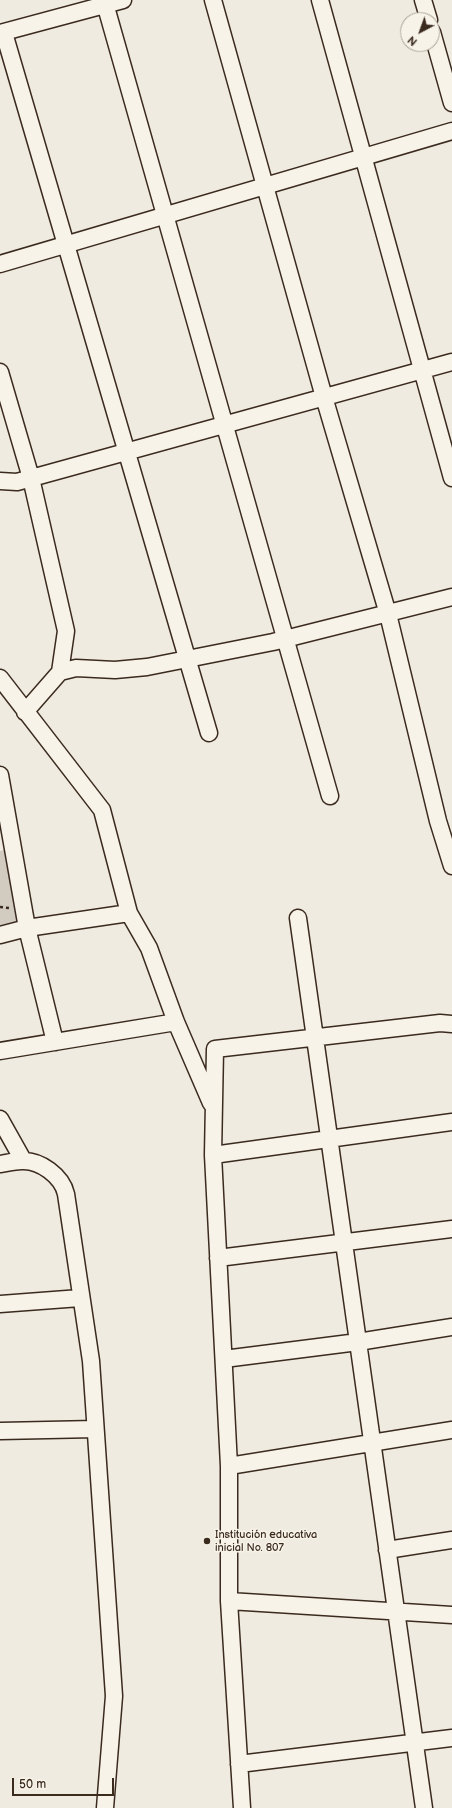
<!DOCTYPE html>
<html>
<head>
<meta charset="utf-8">
<style>
	body { margin:0 }
	#map { position:relative; width:452px; height:1808px; overflow:hidden; background:#efebe0; font-family:"Balsamiq Sans",sans-serif }
	canvas { display:block }
	.north { position:absolute; left:400px; top:12px; width:40px; height:40px; box-sizing:border-box; background:#f7f3e8; border:1px solid #aca397; border-radius:50%; rotate:221deg; font-size:11px; font-weight:700; line-height:16px; text-align:center; color:#3b2a1e }
	.north::after { content:''; display:block; margin:auto; width:14px; height:18px; background:#3b2a1e; clip-path:polygon(50% 0,100% 100%,50% 72%,0 100%) }
	.scale { position:absolute; left:12px; top:1778px; width:102px; height:18px; box-sizing:border-box; border:2px solid #3b2a1e; border-top:0; padding-left:5px; font-size:12px; line-height:14px; white-space:nowrap; color:#3b2a1e; -webkit-text-stroke:3px #f7f3e8; paint-order:stroke }
</style>
</head>
<body>
<div id="map">
<canvas width="452" height="1808"></canvas>
<div class="north">N</div>
<div class="scale">50 m</div>
</div>
<script>
const c = document.querySelector('canvas').getContext('2d');
c.lineJoin = 'round';
function paint(path, color) { c.fillStyle = color; c.fill(path, 'evenodd'); }
function strokePath(path, color, width, dash) { c.strokeStyle = color; c.lineWidth = width; c.lineCap = dash ? 'butt' : 'round'; c.setLineDash(dash || []); c.stroke(path); }
function write(font, color, halo, rows, align = 'center') {
  c.font = font + ' "Balsamiq Sans",sans-serif'; c.lineWidth = 3; c.setLineDash([]); c.textBaseline = 'middle'; c.strokeStyle = halo; c.fillStyle = color; for (const [text, x, y, turn = 0] of rows) {
    c.save(); c.translate(x, y); c.rotate((+turn || 0) * Math.PI / 180); c.textAlign = isNaN(turn) ? turn : align; if (halo) c.strokeText(text, 0, 0); c.fillText(text, 0, 0); c.restore();
  }
}
const green = new Path2D(`
	M 5,850 L 18,924 L 0,928 L 0,851 Z`);
const path = new Path2D(`
	M 0,907 L 9,908`);
const minor = new Path2D(`
	M 104,0 L 330,796
	M 213,0 L 324,397 L 388,614 L 438,821 L 452,866
	M 320,0 L 452,478
	M 423,0 L 429,20
	M 432,32 L 452,103
	M 0,33 L 123,0
	M 4,33 L 209,733
	M 0,264 L 452,131
	M 0,372 L 31,478 L 66,631 L 60,672
	M 0,481 L 17,482 L 452,362
	M 0,678 L 102,810 L 129,913 L 149,948 L 176,1022 L 211,1103
	M 25,712 L 60,672 L 76,668 L 115,670 L 147,667 L 273,642 L 452,597
	M 0,775 L 27,928 L 55,1042
	M 298,918 L 424,1808
	M 0,935 L 27,928 L 129,913
	M 0,1051 L 176,1022
	M 0,1119 L 23,1160
	M 213,1155 L 452,1122
	M 0,1164 C 7,1163 14,1161 22,1161 C 40,1160 62,1176 66,1194 L 91,1361 L 114,1696 L 105,1808
	M 218,1258 L 452,1229
	M 0,1304 L 80,1298
	M 224,1359 L 358,1342 L 452,1327
	M 0,1431 L 95,1429
	M 229,1466 L 452,1430
	M 387,1550 L 452,1540
	M 229,1601 L 452,1615
	M 239,1764 L 452,1738
	M 242,1808 L 229,1601 L 229,1466 L 213,1155 L 215,1049 L 440,1023 L 452,1024`);
const markers = [
	[207,1541,4,"#3b2a1e"]
];
const poiNames = [
	["Institución educativa",215,1535],
	["inicial No. 807",215,1548]
];
paint(green, '#d1cbc0');
strokePath(minor, '#3b2a1e', 19);
strokePath(path, '#3b2a1e', 2.5, [3, 3]);
strokePath(minor, '#f7f3e8', 16);
for (const [x, y, r, color] of markers) { const dot = new Path2D(); dot.arc(x, y, r, 0, 2 * Math.PI); c.fillStyle = color; c.fill(dot); strokePath(dot, '#f7f3e8', 1.5); }
write('11px', '#3b2a1e', '#f7f3e8', poiNames, 'left');
</script>
</body>
</html>
